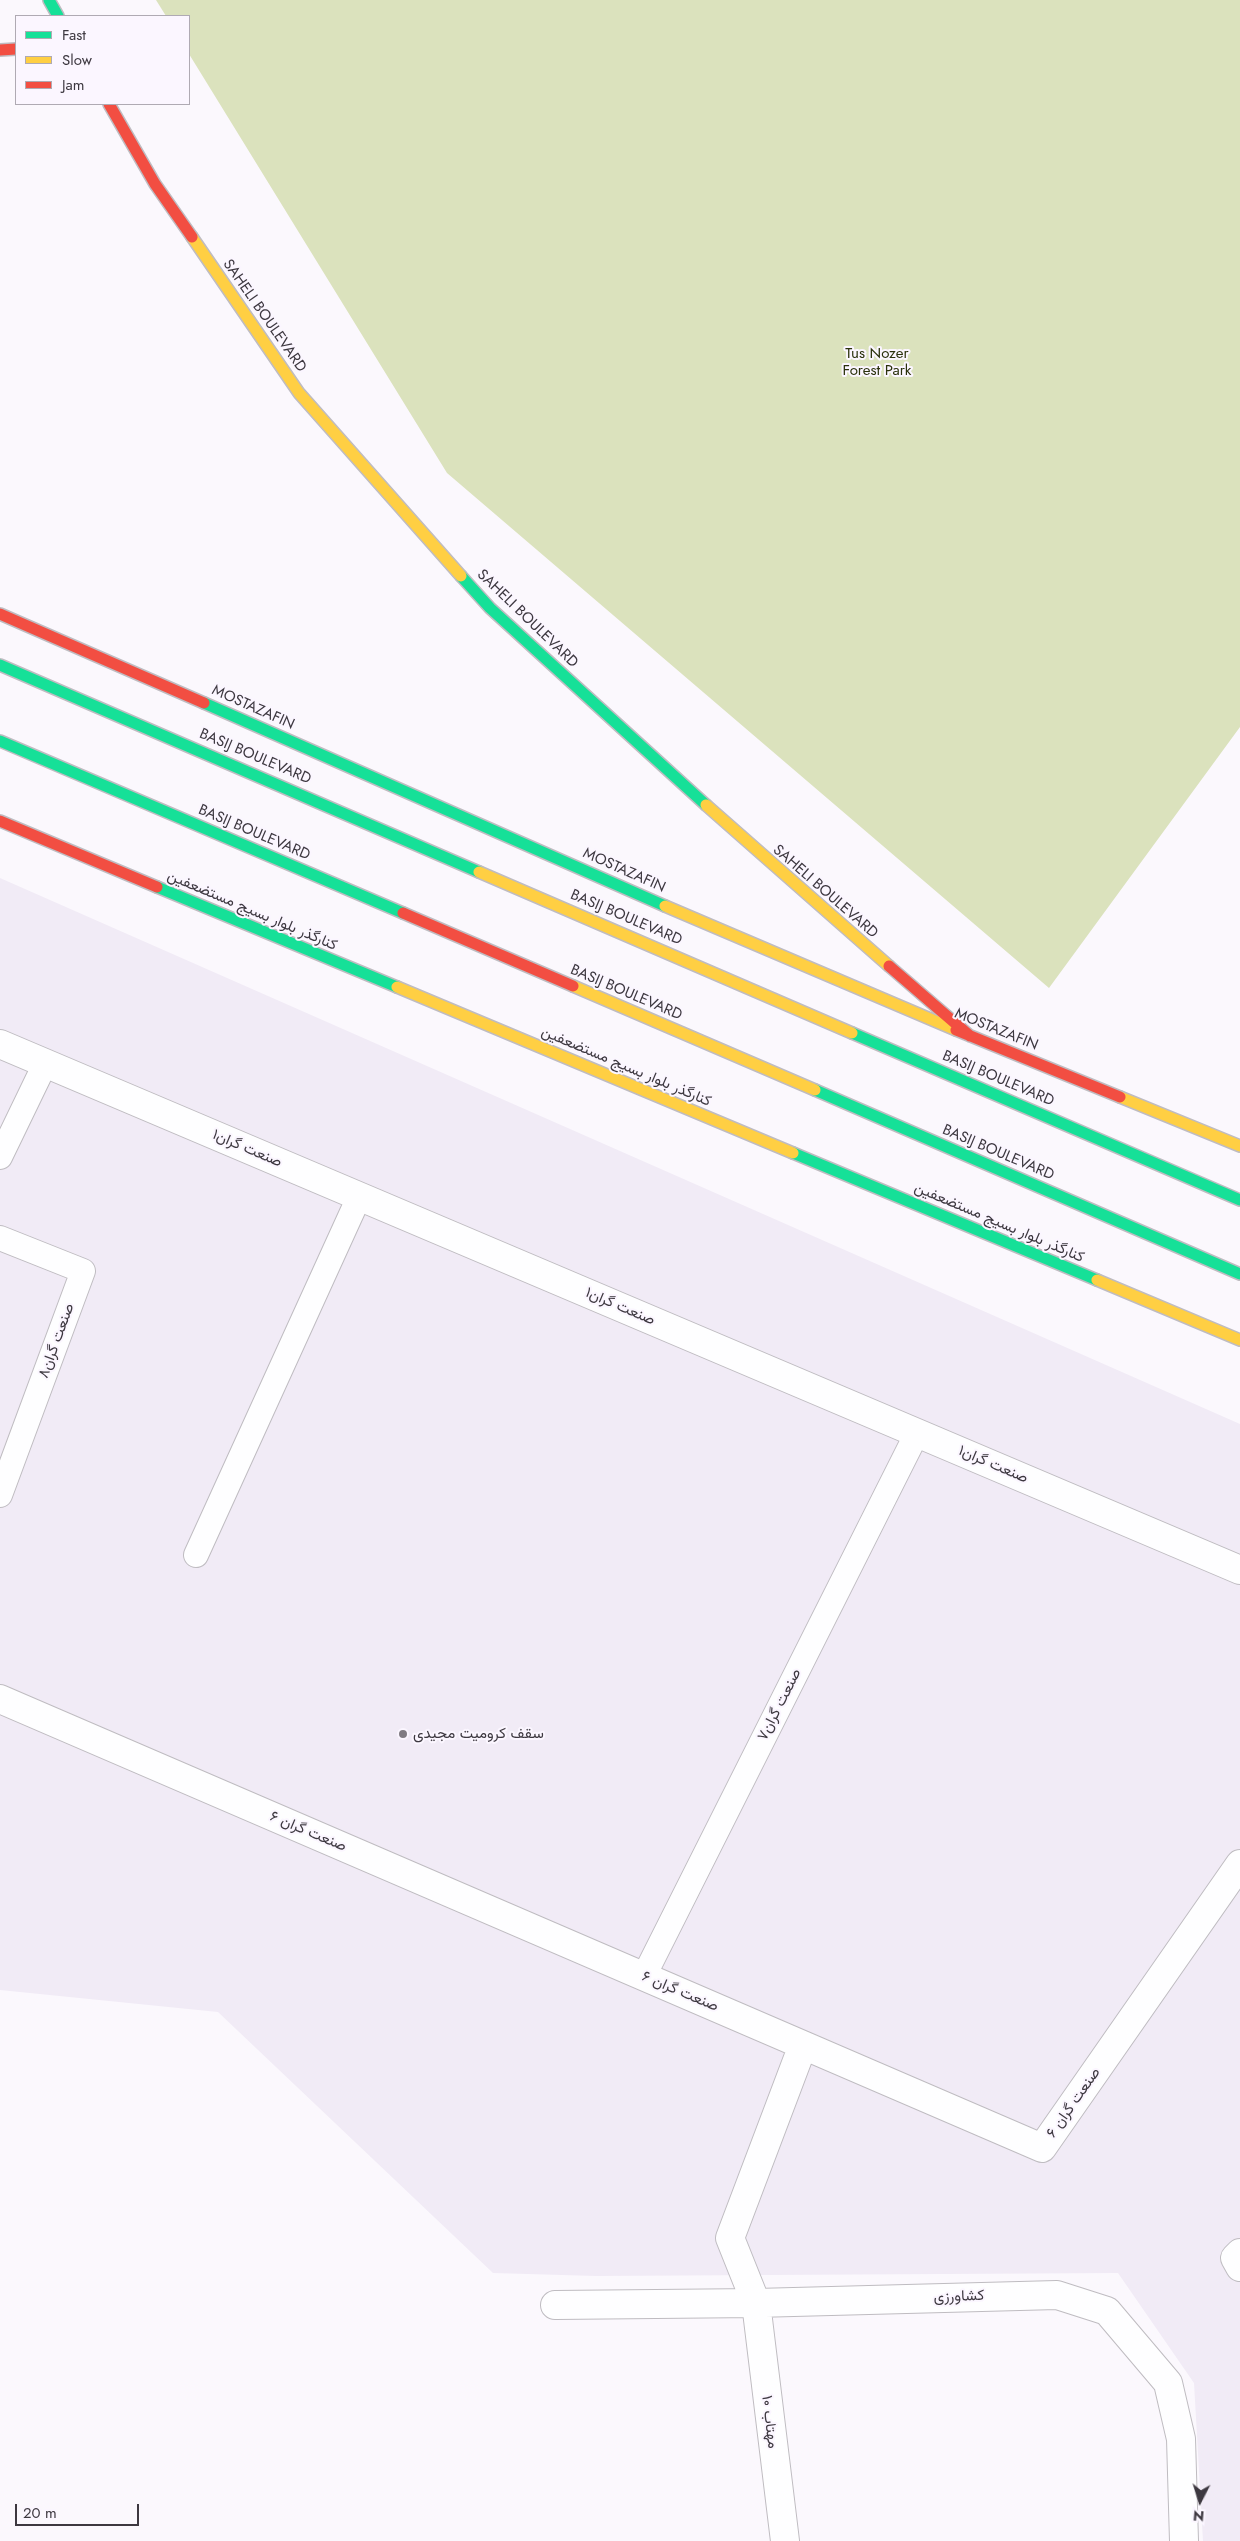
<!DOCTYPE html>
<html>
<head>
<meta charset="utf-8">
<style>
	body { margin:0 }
	#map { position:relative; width:1240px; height:2541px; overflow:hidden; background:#fbf8fd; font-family:Jost,sans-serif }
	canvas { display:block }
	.legend { position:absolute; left:15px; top:15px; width:175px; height:90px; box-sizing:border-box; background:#fbf6ff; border:1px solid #afaab3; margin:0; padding:6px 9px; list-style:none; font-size:15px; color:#3d3840 }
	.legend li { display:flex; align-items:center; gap:10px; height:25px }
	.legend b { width:25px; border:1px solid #afaab3 }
	.north { position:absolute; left:1175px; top:2476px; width:50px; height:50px; -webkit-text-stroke:4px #fbf6ff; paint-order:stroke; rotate:185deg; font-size:14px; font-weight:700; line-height:20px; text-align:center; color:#3d3840 }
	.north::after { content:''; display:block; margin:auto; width:18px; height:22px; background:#3d3840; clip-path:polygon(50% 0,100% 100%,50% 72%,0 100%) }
	.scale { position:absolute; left:15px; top:2504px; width:124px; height:22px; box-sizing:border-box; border:2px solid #3d3840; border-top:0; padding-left:6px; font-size:15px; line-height:18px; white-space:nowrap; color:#3d3840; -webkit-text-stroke:4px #fbf6ff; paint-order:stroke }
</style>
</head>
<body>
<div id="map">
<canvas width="1240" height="2541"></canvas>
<ul class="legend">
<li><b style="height:6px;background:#16e098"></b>Fast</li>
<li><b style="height:6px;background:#ffcf43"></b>Slow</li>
<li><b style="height:6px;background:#f24e42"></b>Jam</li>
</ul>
<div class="north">N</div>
<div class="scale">20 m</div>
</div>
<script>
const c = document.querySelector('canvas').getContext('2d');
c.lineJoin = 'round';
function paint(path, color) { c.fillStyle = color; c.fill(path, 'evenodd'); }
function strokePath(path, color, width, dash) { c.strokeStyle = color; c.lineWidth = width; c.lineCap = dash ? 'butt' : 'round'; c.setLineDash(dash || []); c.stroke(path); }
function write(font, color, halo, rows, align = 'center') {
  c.font = font + ' Jost,Vazirmatn,sans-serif'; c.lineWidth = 4; c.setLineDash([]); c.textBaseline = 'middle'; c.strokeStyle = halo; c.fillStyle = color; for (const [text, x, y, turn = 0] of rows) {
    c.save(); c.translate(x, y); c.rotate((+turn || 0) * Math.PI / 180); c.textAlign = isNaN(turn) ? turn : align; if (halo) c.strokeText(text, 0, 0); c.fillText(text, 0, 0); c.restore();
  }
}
const built = new Path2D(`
	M 0,878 L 1240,1424 L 1240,2541 L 1203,2541 L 1194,2383 L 1118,2273 L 596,2276 L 493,2273 L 218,2012 L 0,1990 Z`);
const green = new Path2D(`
	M 156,0 L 1240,0 L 1240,727 L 1049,988 L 447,473 L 189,54 L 189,16 L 166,16 Z`);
const lane = new Path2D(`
	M 0,1157 L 45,1064
	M 0,1238 L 83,1271 L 0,1495
	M 196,1555 L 359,1197
	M 644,1976 L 917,1433`);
const street = new Path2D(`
	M 0,1044 L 1240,1570
	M 0,1699 L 1042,2148 L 1240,1864
	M 1240,2253 L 1235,2258 L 1240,2267
	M 555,2305 L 756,2303 L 1057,2295 L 1107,2311 L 1168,2383 L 1181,2439 L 1184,2541
	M 785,2541 L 756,2303 L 730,2238 L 803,2045`);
const fast = new Path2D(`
	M 49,0 L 58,16
	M 461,576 L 490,608 L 706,805
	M 0,665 L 479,872
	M 204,703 L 665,906
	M 0,741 L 403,913
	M 157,887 L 397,987
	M 852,1033 L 1240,1200
	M 815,1090 L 1240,1274
	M 793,1153 L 1097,1280`);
const slow = new Path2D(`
	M 192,237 L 299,393 L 461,576
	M 706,805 L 889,966
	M 479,872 L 852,1033
	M 665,906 L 956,1030
	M 573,986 L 815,1090
	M 397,987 L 793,1153
	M 1120,1097 L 1240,1146
	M 1097,1280 L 1240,1340`);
const jam = new Path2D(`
	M 0,50 L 16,49
	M 109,104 L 155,184 L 192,237
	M 0,614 L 204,703
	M 0,821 L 157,887
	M 403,913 L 573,986
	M 889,966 L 970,1036
	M 956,1030 L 1120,1097`);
const markers = [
	[403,1734,5,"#807b82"]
];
const streetNames = [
	["SAHELI BOULEVARD",264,316,55],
	["SAHELI BOULEVARD",527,619,44],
	["MOSTAZAFIN",253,708,24],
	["BASIJ BOULEVARD",255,757,23],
	["BASIJ BOULEVARD",254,833,23],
	["MOSTAZAFIN",624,871,24],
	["SAHELI BOULEVARD",825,892,41],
	["کنارگذر بلوار بسیج مستضعفین",252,911,23],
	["BASIJ BOULEVARD",626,918,23],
	["BASIJ BOULEVARD",626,993,23],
	["MOSTAZAFIN",996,1030,22],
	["کنارگذر بلوار بسیج مستضعفین",626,1067,23],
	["BASIJ BOULEVARD",998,1079,23],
	["صنعت گران۱",247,1149,23],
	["BASIJ BOULEVARD",998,1153,23],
	["کنارگذر بلوار بسیج مستضعفین",999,1223,23],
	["صنعت گران۱",620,1307,23],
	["صنعت گران۸",57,1341,-70],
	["صنعت گران۱",993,1465,23],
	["صنعت گران۷",780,1705,-63],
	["صنعت گران ۶",308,1832,23],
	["صنعت گران ۶",680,1992,23],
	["صنعت گران ۶",1074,2103,-55],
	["کشاورزی",959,2297,-2],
	["مهتاب ۱۰",769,2422,83]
];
const parkNames = [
	["Tus Nozer",877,354],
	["Forest Park",877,371]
];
const poiNames = [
	["سقف کرومیت مجیدی",413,1734]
];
paint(built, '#f1ebf6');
paint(green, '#dbe2bd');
strokePath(lane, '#bfbcc1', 26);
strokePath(street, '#bfbcc1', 30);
strokePath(fast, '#bfbcc1', 14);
strokePath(slow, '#bfbcc1', 14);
strokePath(jam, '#bfbcc1', 14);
strokePath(lane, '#fefeff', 24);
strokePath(street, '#fefeff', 28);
strokePath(fast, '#16e098', 11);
strokePath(slow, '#ffcf43', 11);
strokePath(jam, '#f24e42', 11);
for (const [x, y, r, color] of markers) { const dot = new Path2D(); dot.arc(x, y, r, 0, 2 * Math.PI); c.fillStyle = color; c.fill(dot); strokePath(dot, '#fbf6ff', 2); }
write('15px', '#3d3840', '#fbf6ff', streetNames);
write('15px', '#2a310b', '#fbf6ff', parkNames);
write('15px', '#3d3840', '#fbf6ff', poiNames, 'left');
</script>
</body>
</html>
